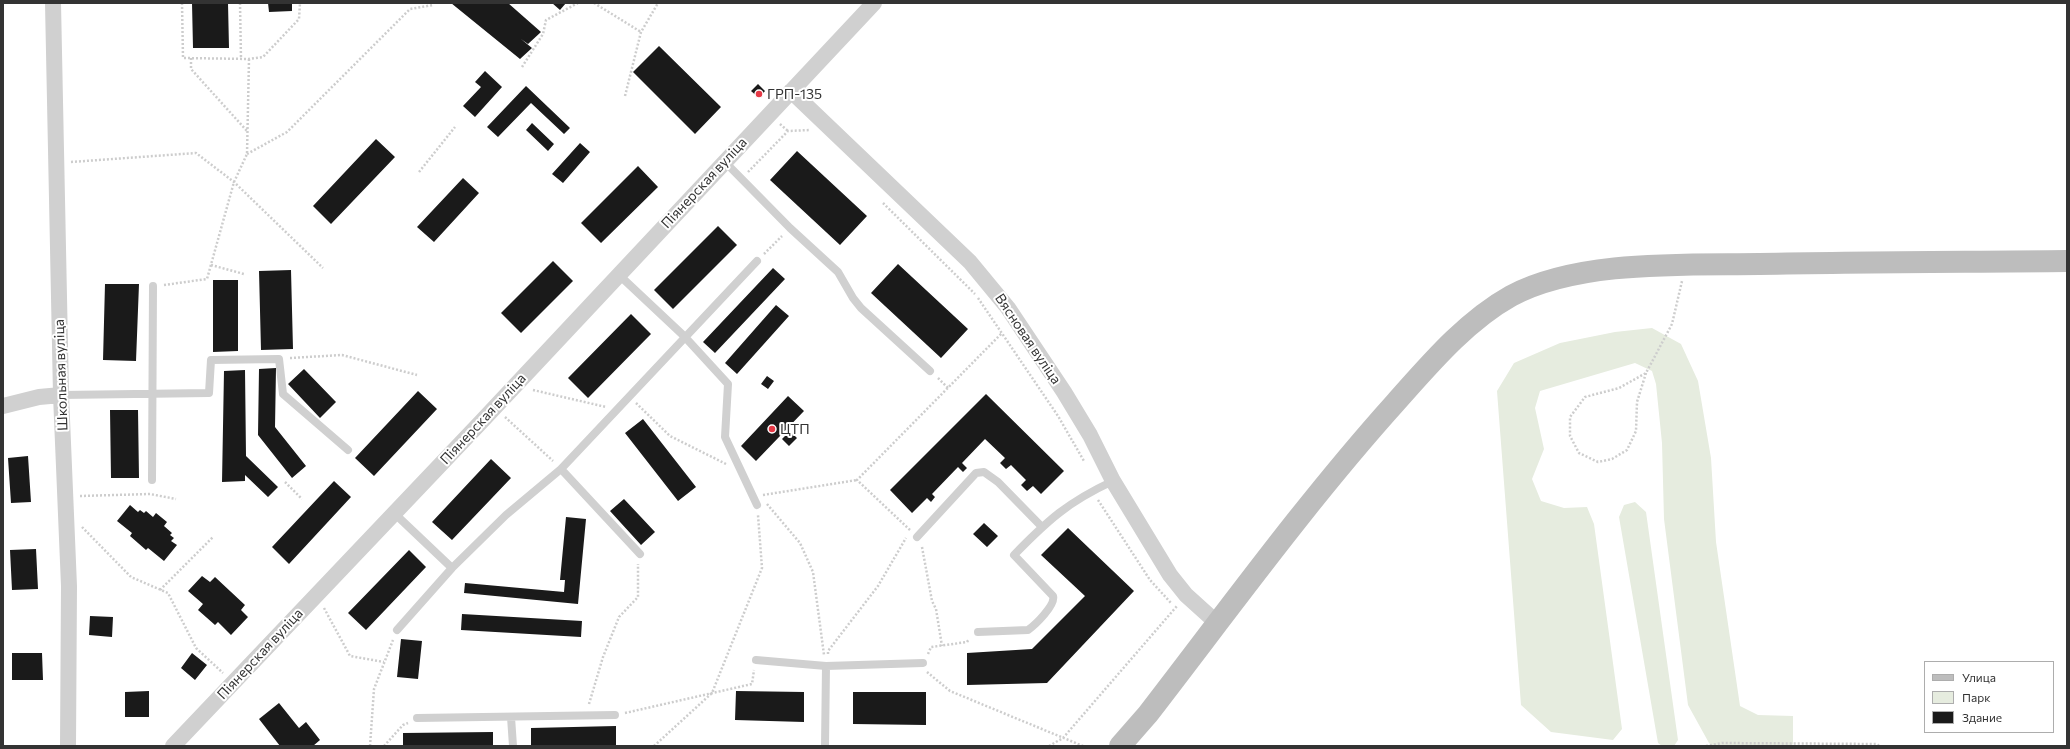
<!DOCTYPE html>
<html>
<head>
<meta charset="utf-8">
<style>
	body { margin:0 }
	#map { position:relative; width:2070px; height:749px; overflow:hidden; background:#fff; font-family:Commissioner,sans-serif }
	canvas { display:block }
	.frame { position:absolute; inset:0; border:4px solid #333; pointer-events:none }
	.legend { position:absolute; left:1924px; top:661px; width:130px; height:72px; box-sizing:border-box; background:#fff; border:1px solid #adadad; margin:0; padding:5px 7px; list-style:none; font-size:12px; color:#333 }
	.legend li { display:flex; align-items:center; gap:8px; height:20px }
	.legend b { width:20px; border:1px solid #adadad }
</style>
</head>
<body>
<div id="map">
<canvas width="2070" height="749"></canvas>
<div class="frame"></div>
<ul class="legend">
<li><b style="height:5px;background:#bdbdbd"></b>Улица</li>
<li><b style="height:11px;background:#e6ecdf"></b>Парк</li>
<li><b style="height:11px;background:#1a1a1a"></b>Здание</li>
</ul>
</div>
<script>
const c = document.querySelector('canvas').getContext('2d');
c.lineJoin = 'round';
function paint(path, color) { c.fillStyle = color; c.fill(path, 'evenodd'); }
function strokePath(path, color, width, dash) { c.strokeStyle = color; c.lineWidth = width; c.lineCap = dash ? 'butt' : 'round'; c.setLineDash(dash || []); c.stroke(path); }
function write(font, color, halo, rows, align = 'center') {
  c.font = font + ' Commissioner,sans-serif'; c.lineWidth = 4; c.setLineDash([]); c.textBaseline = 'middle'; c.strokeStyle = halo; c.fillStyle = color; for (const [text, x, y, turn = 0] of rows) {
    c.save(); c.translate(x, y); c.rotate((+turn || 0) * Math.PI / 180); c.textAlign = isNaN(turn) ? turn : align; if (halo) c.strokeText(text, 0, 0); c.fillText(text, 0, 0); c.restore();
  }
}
const green = new Path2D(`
	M 1652,328 L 1681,344 L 1698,381 L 1711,458 L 1716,542 L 1740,706 L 1758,715 L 1793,716 L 1793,744 L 1791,746 L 1713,746 L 1709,743 L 1688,705 L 1664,519 L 1662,443 L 1656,384 L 1652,371 L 1635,363 L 1540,391 L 1535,408 L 1544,449 L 1532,479 L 1541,501 L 1564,508 L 1587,507 L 1594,524 L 1622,729 L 1613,740 L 1551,732 L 1521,705 L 1497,391 L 1514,363 L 1560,343 L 1615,332 Z
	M 1635,502 L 1646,512 L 1678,740 L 1674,746 L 1662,746 L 1658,743 L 1619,517 L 1624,505 Z`);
const building = new Path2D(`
	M 192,3 L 228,3 L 229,48 L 193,48 Z
	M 268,3 L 292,3 L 292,11 L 269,12 Z
	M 451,3 L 508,3 L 541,32 L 528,44 L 521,39 L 532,48 L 520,59 Z
	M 552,3 L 566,3 L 560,10 Z
	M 659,46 L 721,107 L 695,134 L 633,72 Z
	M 485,71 L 502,87 L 475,117 L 463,106 L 481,87 L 475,82 Z
	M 758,84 L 765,91 L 759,98 L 751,91 Z
	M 526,86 L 570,128 L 564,134 L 531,103 L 498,137 L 487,127 Z
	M 532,123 L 554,144 L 548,151 L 526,130 Z
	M 376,139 L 395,157 L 331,224 L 313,206 Z
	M 580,143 L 590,152 L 563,183 L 552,174 Z
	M 797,151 L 867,216 L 840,245 L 770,180 Z
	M 638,166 L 658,187 L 601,243 L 581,223 Z
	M 463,178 L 479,193 L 434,242 L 417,227 Z
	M 718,226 L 737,245 L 673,309 L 654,290 Z
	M 553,261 L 573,281 L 521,333 L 501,313 Z
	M 898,264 L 968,329 L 941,358 L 871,293 Z
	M 773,268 L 785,279 L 715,353 L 703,342 Z
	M 291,270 L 293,349 L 261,350 L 259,271 Z
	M 213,280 L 238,280 L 238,351 L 213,352 Z
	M 105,284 L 139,284 L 136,361 L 103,360 Z
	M 776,305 L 789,316 L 737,374 L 725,363 Z
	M 631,314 L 651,334 L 588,398 L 568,378 Z
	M 276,368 L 275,427 L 306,466 L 292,478 L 258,435 L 259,369 Z
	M 304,369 L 336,402 L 320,418 L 288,384 Z
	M 245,370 L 246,456 L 278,487 L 268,497 L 245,475 L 245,481 L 222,482 L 224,371 Z
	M 767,376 L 774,381 L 768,389 L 761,384 Z
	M 418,391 L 437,409 L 374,476 L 355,458 Z
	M 986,394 L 1064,471 L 1041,494 L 1033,486 L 1027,491 L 1021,485 L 1026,480 L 1011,465 L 1006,469 L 1000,463 L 1005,458 L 985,439 L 962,463 L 967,468 L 963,472 L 958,467 L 932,494 L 935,497 L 931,502 L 927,498 L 912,513 L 890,490 Z
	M 788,396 L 804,411 L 756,461 L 741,446 Z
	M 110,410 L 138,410 L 139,478 L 111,478 Z
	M 643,419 L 696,487 L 678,501 L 625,433 Z
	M 790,431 L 797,438 L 789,446 L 782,439 Z
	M 28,456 L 31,502 L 11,503 L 8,458 Z
	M 491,459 L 511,478 L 452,540 L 432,522 Z
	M 334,481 L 351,497 L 289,564 L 272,547 Z
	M 624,499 L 655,532 L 641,545 L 610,511 Z
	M 130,505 L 138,512 L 140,510 L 144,513 L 146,511 L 153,517 L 156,513 L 167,522 L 164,526 L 172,533 L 170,535 L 174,538 L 171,541 L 177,545 L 164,561 L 148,548 L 146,550 L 130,536 L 132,533 L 117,521 Z
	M 566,517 L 586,519 L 578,604 L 464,593 L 465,583 L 564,592 L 565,580 L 560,580 Z
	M 984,523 L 998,536 L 987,547 L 973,534 Z
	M 1068,528 L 1134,591 L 1047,683 L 967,685 L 967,653 L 1032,649 L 1085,596 L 1041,555 Z
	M 36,549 L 38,589 L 12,590 L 10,550 Z
	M 409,550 L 426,567 L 366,630 L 348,613 Z
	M 202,576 L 210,582 L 215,577 L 245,605 L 241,610 L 248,617 L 231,635 L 218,622 L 215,625 L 198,610 L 203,604 L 188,591 Z
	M 462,614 L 582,621 L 581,637 L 461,630 Z
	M 90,616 L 113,617 L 112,637 L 89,635 Z
	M 401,639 L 422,641 L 418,679 L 397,677 Z
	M 12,653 L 42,653 L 43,680 L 12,680 Z
	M 192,653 L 207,665 L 195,680 L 181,668 Z
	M 149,691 L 149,717 L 125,717 L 125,692 Z
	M 736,691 L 804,692 L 804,722 L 735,720 Z
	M 853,692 L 926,692 L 926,725 L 853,724 Z
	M 279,703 L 299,728 L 306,722 L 320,740 L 313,746 L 280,746 L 259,719 Z
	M 616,726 L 616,746 L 531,746 L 531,728 Z
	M 493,732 L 493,746 L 403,746 L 403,733 Z`);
const path = new Path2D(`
	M 182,3 L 183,58 L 249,59 L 263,57 L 299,19 L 300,3
	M 240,3 L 241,59
	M 594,3 L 641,32
	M 191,58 L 191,69 L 247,131
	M 522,67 L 543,34 L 546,20 L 578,3
	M 625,96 L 641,32 L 658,3
	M 780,124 L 788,131
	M 247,154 L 287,132 L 410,9 L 433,5
	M 71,162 L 196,153 L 234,182 L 323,268
	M 419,172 L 455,127
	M 748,172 L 788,131 L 810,130
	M 883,203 L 975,294
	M 764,254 L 782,236
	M 211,265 L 244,274
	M 164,285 L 207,279 L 234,182 L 247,154 L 249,59
	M 978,298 L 1058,416 L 1084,461
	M 290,358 L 342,355 L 417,375
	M 1646,373 L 1637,402 L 1636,431 L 1627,450 L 1612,459 L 1598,462 L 1579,453 L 1570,436 L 1570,417 L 1585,397 L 1619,388 L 1646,373 L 1672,324 L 1682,281
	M 938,378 L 948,388
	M 533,390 L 606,407
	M 636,403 L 670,436 L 726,464
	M 505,417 L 553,461
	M 285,482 L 302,499
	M 763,495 L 857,480
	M 80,496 L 150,494 L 176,499
	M 1098,500 L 1150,580 L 1171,603
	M 767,504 L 800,543 L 813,572 L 824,655
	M 82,527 L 131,577 L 168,593 L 196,648 L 223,673
	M 910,530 L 857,480 L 1002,333
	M 922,547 L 932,601 L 936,609 L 942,646
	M 160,590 L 213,537
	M 324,608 L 350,656 L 384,662
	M 828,654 L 828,651 L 878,586 L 906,538
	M 928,654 L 931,647 L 967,642 L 969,639
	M 927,672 L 950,691 L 1083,746
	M 589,704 L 603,657 L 619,617 L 638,597 L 638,564
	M 625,713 L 752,684 L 754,670
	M 370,746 L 374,689 L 393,640
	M 384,746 L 403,725 L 408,723
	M 654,746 L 712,693 L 762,568 L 758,515
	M 1049,746 L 1063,738 L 1177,606
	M 1706,746 L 1722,743 L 1877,744 L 1879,746`);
const lane = new Path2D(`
	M 724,161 L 790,228 L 838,272 L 853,298 L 861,308 L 930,371
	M 618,274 L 684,336 L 728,384 L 725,437 L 757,505
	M 61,395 L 209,393 L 211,360 L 279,359 L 283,394 L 348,450
	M 561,469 L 640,554
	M 152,480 L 153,286
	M 394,513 L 452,568
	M 917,537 L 976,473 L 984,472 L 998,482 L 1042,527
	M 397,630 L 452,568 L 506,515 L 561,469 L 757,261
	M 978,632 L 1028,630 C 1035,625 1056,605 1053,596 L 1014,555 C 1048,520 1068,502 1113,481
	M 756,660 L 826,666 L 923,663
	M 511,717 L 513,746
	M 417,718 L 615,715
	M 825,746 L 826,666`);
const street = new Path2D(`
	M 53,3 L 61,395 L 69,586 L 68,746
	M 791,91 L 970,262 L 1008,308 L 1064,392 L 1090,435 L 1113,481 L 1170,575 L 1186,595 L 1217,623
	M 3,406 L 39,397 L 61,395
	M 173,746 L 481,422 L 874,3`);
const secondary = new Path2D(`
	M 1120,746 L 1148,714 C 1229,609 1307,501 1396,402 C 1429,365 1466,321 1511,296 C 1578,260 1683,265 1759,264 C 1861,262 1964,262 2067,261`);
const markers = [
	[759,94,4,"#e63946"],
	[772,429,4,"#e63946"]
];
const poiNames = [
	["ГРП-135",767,94],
	["ЦТП",780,429]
];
const streetNames = [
	["Піянерская вуліца",704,183,-47],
	["Вясновая вуліца",1028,339,56],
	["Школьная вуліца",61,375,-92],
	["Піянерская вуліца",483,419,-47],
	["Піянерская вуліца",260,654,-47]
];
paint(green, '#e6ecdf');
paint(building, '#1a1a1a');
strokePath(path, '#cdcdcd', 2.5, [2, 2]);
strokePath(lane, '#d0d0d0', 8);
strokePath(street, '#d0d0d0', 16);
strokePath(secondary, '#bdbdbd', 22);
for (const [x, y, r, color] of markers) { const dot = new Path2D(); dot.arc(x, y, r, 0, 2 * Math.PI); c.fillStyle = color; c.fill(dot); strokePath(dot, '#fff', 1.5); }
write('14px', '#333', '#fff', poiNames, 'left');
write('14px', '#333', '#fff', streetNames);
</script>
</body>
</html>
